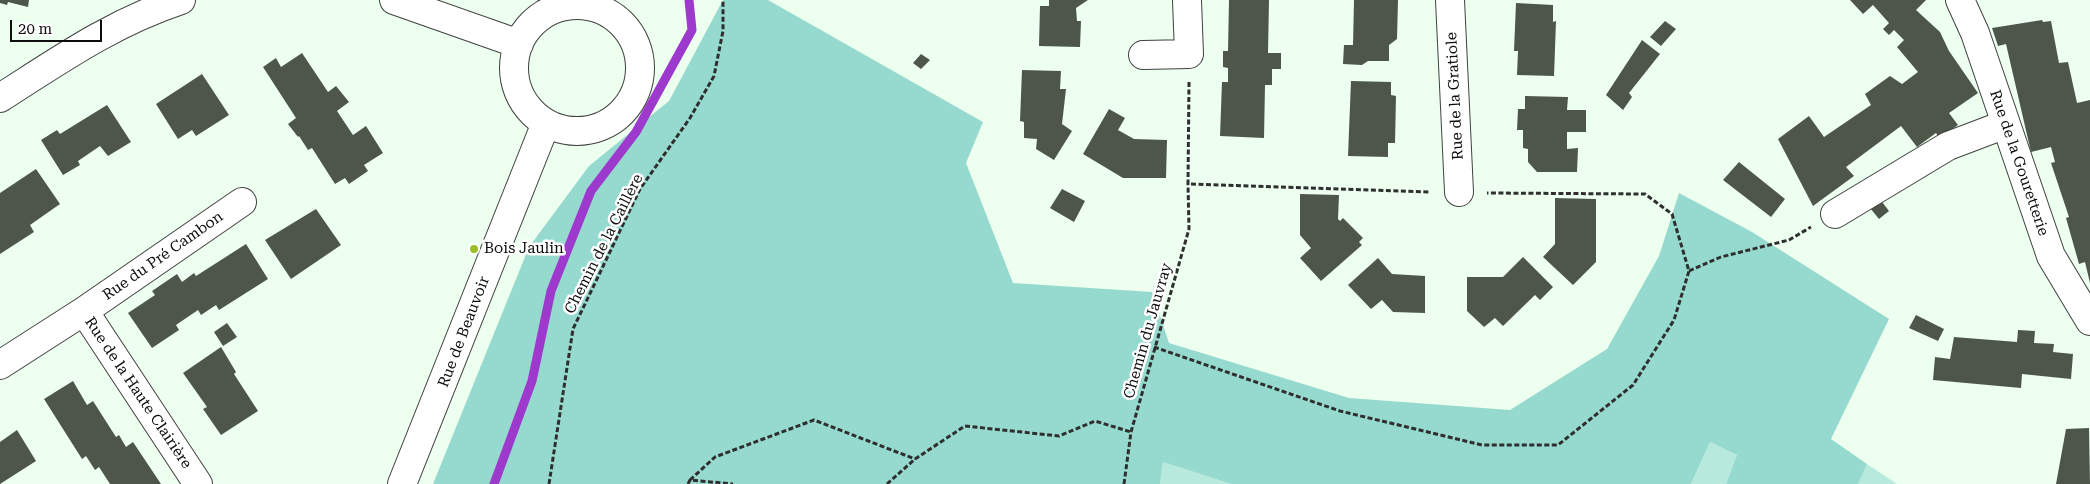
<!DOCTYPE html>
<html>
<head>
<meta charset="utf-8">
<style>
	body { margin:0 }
	#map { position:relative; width:2090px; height:484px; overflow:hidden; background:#edffef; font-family:"Roboto Serif",serif }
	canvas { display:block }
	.scale { position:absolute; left:10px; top:20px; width:92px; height:22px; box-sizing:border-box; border:2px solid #0d0d0d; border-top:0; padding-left:6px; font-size:15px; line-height:18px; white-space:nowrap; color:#0d0d0d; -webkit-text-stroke:4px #fff; paint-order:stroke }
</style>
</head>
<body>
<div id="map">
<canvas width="2090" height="484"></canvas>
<div class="scale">20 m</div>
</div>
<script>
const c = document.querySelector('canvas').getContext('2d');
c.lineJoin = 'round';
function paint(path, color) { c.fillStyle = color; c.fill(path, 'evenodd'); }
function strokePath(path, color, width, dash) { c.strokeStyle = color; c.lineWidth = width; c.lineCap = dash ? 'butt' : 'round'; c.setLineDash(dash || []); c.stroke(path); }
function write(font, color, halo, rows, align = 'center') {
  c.font = font + ' "Roboto Serif",serif'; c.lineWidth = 5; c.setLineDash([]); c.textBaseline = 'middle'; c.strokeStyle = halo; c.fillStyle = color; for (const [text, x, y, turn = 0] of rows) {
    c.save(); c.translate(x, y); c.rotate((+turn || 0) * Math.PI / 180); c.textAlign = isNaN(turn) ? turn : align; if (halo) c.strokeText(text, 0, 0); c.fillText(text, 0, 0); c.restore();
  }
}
const green = new Path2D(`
	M 1710,442 L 1737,455 L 1726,484 L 1691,484 Z
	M 1163,462 L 1231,484 L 1160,484 Z
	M 1867,464 L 1897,484 L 1858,484 Z`);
const forest = new Path2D(`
	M 723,0 L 768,0 L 983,122 L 966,163 L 1013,283 L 1152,292 L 1169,343 L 1349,398 L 1510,410 L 1607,349 L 1659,256 L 1679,193 L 1752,232 L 1889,319 L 1831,439 L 1867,464 L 1858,484 L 1726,484 L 1737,455 L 1710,442 L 1691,484 L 1231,484 L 1163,462 L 1160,484 L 433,484 L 529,247 L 589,166 L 669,101 Z`);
const stream = new Path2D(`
	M 494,484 L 532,381 L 551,291 L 591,191 L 636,132 L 692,30 L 689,0`);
const building = new Path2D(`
	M 0,0 L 29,0 L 28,7 L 8,2 L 7,5 L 0,3 Z
	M 1049,0 L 1088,0 L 1076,8 L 1077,21 L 1081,21 L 1080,47 L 1039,46 L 1040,6 L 1049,6 Z
	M 1229,0 L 1269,0 L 1268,53 L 1281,53 L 1281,69 L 1272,69 L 1272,85 L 1265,85 L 1264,138 L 1220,136 L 1222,82 L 1228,82 L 1228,68 L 1223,67 L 1223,51 L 1228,51 Z
	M 1354,0 L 1398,0 L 1397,39 L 1389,45 L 1389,61 L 1368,61 L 1362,65 L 1343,64 L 1344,45 L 1353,45 Z
	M 1850,0 L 1926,0 L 1916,10 L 1940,32 L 1949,51 L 1978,93 L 1949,113 L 1958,125 L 1939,138 L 1936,133 L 1917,147 L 1901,126 L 1846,167 L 1854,176 L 1813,206 L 1778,139 L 1809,116 L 1824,137 L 1871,105 L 1865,94 L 1890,76 L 1902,84 L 1918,72 L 1897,47 L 1904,40 L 1894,30 L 1889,35 L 1883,29 L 1889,23 L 1873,5 L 1863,14 Z
	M 1516,3 L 1553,5 L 1553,22 L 1556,21 L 1554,76 L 1517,75 L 1518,51 L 1514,51 Z
	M 2042,20 L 2043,22 L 2051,21 L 2059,63 L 2068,62 L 2077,103 L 2090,100 L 2090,283 L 2085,262 L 2079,264 L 2066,218 L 2069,217 L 2051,163 L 2055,162 L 2051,147 L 2031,152 L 2006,44 L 1998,46 L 1992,28 Z
	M 1665,21 L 1676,29 L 1661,46 L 1650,37 Z
	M 1642,40 L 1660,54 L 1629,93 L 1632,97 L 1623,110 L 1606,95 Z
	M 302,53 L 328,92 L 336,86 L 349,102 L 337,111 L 353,135 L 366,126 L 383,153 L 364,165 L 368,171 L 349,184 L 345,178 L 335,184 L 312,148 L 308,150 L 299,136 L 298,137 L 288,124 L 296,118 L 263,67 L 276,58 L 281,67 Z
	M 921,54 L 930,60 L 921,69 L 913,63 Z
	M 1022,70 L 1061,71 L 1060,89 L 1066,89 L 1062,124 L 1072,131 L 1054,160 L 1036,149 L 1037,139 L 1024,138 L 1024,122 L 1020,121 Z
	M 202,74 L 229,115 L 196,136 L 192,130 L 178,139 L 156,104 Z
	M 1351,81 L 1391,82 L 1391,95 L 1396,96 L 1395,143 L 1388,143 L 1388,157 L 1348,156 Z
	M 1525,96 L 1568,97 L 1567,110 L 1586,110 L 1586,132 L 1567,132 L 1567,149 L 1578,148 L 1577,172 L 1537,172 L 1528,162 L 1528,149 L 1523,148 L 1523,130 L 1517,130 L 1518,109 L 1525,109 Z
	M 107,105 L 131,142 L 108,156 L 100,146 L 78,161 L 80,165 L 63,175 L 41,140 L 57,130 L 60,134 Z
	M 1109,109 L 1125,118 L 1118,130 L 1134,139 L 1167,140 L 1166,178 L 1123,178 L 1083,154 Z
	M 1739,162 L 1785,199 L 1771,217 L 1723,180 Z
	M 36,169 L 60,204 L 30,225 L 34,232 L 0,254 L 0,193 Z
	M 1062,189 L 1085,201 L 1074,222 L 1050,208 Z
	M 1300,194 L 1339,195 L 1338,219 L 1340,221 L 1343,218 L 1363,238 L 1359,242 L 1362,245 L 1321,281 L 1300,258 L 1311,248 L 1300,235 Z
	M 1876,194 L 1889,211 L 1879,219 L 1866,203 Z
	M 1555,198 L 1596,199 L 1596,262 L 1573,285 L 1543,257 L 1555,244 Z
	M 316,209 L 341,245 L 291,279 L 265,240 Z
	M 246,244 L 268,279 L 219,310 L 216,305 L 201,315 L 198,310 L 176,325 L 179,330 L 152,348 L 128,313 L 155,295 L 152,291 L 177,274 L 182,282 L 194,273 L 196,276 Z
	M 1523,257 L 1553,287 L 1540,300 L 1535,295 L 1503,326 L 1495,318 L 1484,327 L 1467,311 L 1467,277 L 1503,277 Z
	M 1378,258 L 1392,274 L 1425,276 L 1425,313 L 1393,312 L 1382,300 L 1371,309 L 1348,285 Z
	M 1916,315 L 1944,329 L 1938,341 L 1909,328 Z
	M 227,323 L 237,337 L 223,346 L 214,332 Z
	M 2018,330 L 2035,331 L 2034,343 L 2054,344 L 2053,352 L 2073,354 L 2071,379 L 2022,374 L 2021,388 L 1933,380 L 1935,357 L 1950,359 L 1954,337 L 2017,342 Z
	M 221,347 L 236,372 L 234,374 L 258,411 L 221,435 L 203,409 L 207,407 L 183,373 Z
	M 73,381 L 87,405 L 93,401 L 116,437 L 119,435 L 126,447 L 133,442 L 161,484 L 110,484 L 99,467 L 95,470 L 86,456 L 82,459 L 44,399 Z
	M 2089,428 L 2090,484 L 2056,484 L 2066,429 Z
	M 17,430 L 36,461 L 0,484 L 0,442 Z`);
const path = new Path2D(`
	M 539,0 L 544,14
	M 1189,82 L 1188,184 L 1430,192
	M 1689,271 L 1721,257 L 1789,240 L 1811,227
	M 1154,347 L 1340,411 L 1482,445 L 1558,445 L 1633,385 L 1674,320 L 1689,271 L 1672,214 L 1645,194 L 1487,193
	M 690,480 L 715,457 L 814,420 L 915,459
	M 549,484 L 573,329 L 640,189 L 690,118 L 714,76 L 723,31 L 723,0
	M 688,484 L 690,480 L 733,484
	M 887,484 L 915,459 L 965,426 L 1059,436 L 1095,421 L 1131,432
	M 1124,484 L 1131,432 L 1189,229 L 1188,184`);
const minor = new Path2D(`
	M 394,0 L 519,44
	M 1450,0 L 1459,192
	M 1960,0 L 1975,33 L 2051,256 L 2090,321
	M514 68a63 63 0 1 1 126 0a63 63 0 1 1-126 0Z
	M 1143,55 L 1189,54 L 1187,0
	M 0,98 C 61,59 112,23 181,0
	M 1835,214 L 1948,146 L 2006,124
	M 84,311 L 242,202
	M 0,365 L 84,311 L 198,484
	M 402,484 L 546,123`);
const markers = [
	[474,249,5,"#9abe25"]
];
const streetNames = [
	["Rue de la Gratiole",1455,96,-93],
	["Rue de la Gouretterie",2019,163,71],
	["Chemin de la Caillère",604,244,-63],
	["Rue du Pré Cambon",163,256,-35],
	["Chemin du Jauvray",1148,331,-74],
	["Rue de Beauvoir",464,332,-69],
	["Rue de la Haute Clairière",138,393,56]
];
const poiNames = [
	["Bois Jaulin",484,249]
];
paint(green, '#b7e9dd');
paint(forest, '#96dacf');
strokePath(stream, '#9e39cd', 9);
paint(building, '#4e5649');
strokePath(minor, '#404040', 30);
strokePath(path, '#2f2f2f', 3, [5, 2.5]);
strokePath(minor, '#fff', 28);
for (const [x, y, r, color] of markers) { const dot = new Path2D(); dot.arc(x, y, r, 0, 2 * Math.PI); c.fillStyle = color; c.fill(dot); strokePath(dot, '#fff', 2); }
write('15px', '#0d0d0d', '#fff', streetNames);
write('15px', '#0d0d0d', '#fff', poiNames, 'left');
</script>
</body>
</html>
